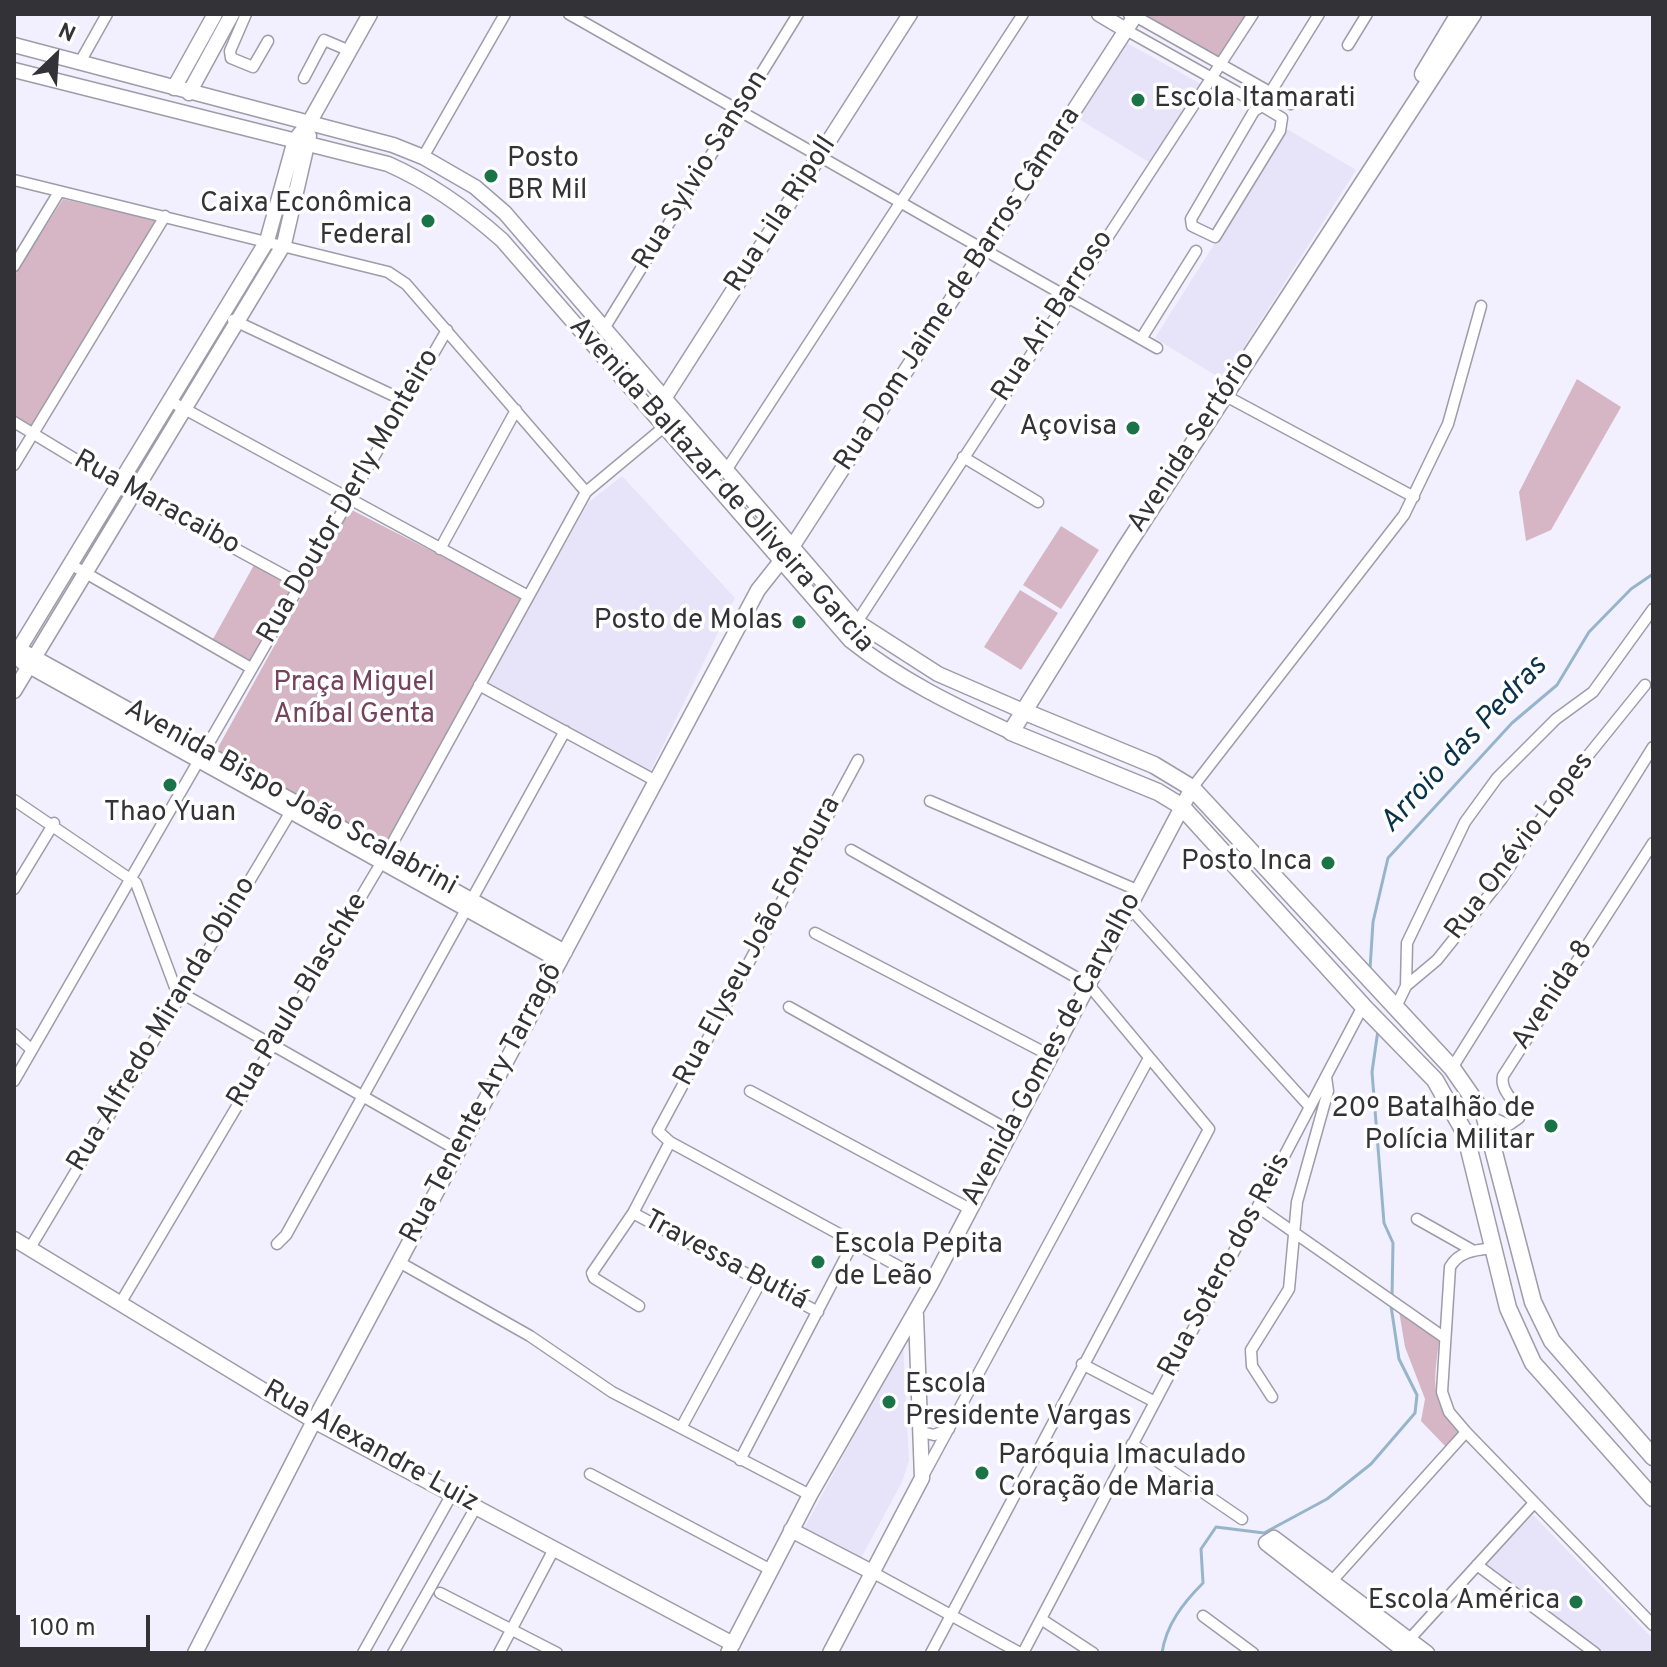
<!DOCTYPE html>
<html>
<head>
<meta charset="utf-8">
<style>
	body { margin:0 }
	#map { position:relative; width:1667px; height:1667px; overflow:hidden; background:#f2f0fe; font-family:Overpass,sans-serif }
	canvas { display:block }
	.frame { position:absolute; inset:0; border:16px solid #333237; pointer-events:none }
	.north { position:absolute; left:16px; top:16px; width:80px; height:80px; -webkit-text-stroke:6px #fff; paint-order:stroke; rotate:25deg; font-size:22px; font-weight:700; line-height:32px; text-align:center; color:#333237 }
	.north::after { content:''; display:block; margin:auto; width:28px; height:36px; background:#333237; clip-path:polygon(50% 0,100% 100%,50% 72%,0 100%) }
	.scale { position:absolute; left:16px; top:1615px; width:134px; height:36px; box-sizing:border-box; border:4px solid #333237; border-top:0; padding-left:10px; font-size:24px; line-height:28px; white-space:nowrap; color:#333237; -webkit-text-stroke:6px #fff; paint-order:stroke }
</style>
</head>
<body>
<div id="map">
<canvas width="1667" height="1667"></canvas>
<div class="frame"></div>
<div class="north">N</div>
<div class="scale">100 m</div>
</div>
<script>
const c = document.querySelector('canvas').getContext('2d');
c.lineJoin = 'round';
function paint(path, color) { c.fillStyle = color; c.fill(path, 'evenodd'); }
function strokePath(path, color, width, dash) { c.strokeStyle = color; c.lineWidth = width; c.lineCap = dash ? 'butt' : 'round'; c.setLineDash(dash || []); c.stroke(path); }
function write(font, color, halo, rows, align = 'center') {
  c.font = font + ' Overpass,sans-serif'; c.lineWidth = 7; c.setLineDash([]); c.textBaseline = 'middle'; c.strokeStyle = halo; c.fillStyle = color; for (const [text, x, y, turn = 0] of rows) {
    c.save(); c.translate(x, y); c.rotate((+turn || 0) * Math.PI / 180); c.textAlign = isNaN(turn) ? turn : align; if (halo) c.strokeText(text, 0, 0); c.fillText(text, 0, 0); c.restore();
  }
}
const built = new Path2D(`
	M 1125,42 L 1201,84 L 1149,162 L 1074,116 Z
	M 1287,129 L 1356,170 L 1223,380 L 1155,338 Z
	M 622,476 L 735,598 L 650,772 L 487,683 L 588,503 Z
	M 903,1343 L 909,1461 L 902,1482 L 861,1558 L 803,1531 Z
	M 1533,1515 L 1653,1639 L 1653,1653 L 1603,1653 L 1486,1565 Z`);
const green = new Path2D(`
	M 1138,14 L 1248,14 L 1217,60 Z
	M 63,199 L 158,221 L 32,428 L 14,417 L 14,276 Z
	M 1577,379 L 1621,407 L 1551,530 L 1526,541 L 1519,492 Z
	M 350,509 L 521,597 L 386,843 L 216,751 Z
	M 1061,526 L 1099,550 L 1061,609 L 1023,585 Z
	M 254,565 L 293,588 L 253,662 L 213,639 Z
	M 1020,590 L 1058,613 L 1021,670 L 984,647 Z
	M 1399,1311 L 1439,1341 C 1434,1383 1429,1400 1460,1433 L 1446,1447 L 1421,1421 L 1425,1399 L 1405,1347 Z`);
const stream = new Path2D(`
	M 1370,969 L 1373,922 L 1388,858 L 1512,723 L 1557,685 L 1589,632 L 1631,589 L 1653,574
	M 1378,1030 L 1372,1072 L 1384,1223 L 1393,1243 L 1392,1298
	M 1162,1653 C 1166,1625 1183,1603 1203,1583 L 1201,1549 L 1216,1527 L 1264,1533 L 1327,1499 L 1371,1464 L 1415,1413 L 1417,1395 L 1399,1359 L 1391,1306`);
const street = new Path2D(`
	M 246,14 L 230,51 L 231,58 L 253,67 L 268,41
	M 569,14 L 1157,348
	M 1135,16 L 1291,104
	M 1126,30 L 1262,106 L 1282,118 L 1280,131 L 1215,237 L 1192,226 L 1191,219 L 1254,111 L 1262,106 L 1319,14
	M 1348,45 L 1367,14
	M 79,64 L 107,14
	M 304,78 L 324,40 L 350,51
	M 423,157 L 505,14
	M 14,180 L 388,272 L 406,284 L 586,492
	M 14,266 L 59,192
	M 233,320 L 405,401
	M 605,327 L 798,14
	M 1141,339 L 1196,251
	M 1224,395 L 1414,497
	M 170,401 L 528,596
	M 14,422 L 118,485 L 300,584
	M 963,457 L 1038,502
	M 14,465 L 165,216
	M 727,469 L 1023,14
	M 440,549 L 516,410
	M 70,564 L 251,668
	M 857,622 L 1253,14
	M 479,685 L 656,781
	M 858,760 L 658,1131 L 670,1142 L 931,1284
	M 1192,788 L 1404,515 L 1448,424 L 1481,306
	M 14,800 L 136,883 L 176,990 L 459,1151
	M 930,801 L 1137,890
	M 851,850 L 1088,984 L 1209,1129 L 931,1653
	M 14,889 L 54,823
	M 1129,907 L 1309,1106
	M 815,933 L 1051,1056
	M 1406,986 L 1407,943 L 1465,822 L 1497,778 L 1556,719 L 1593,692 L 1653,609
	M 789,1007 L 1012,1132
	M 1396,1007 L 1406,986 L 1437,960 L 1501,880 L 1561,789 L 1645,685
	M 14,1034 L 32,1050
	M 1452,1068 L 1653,747
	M 14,1081 L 447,330
	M 750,1091 L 970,1209
	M 1484,1114 L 1509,1125 L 1519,1118 C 1519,1102 1499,1092 1503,1076 L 1653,843
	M 1259,1208 L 1445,1338
	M 633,1213 L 818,1312
	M 1417,1219 L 1472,1250
	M 277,1244 L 286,1235 L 565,731
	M 30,1248 L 293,808
	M 1493,1248 C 1476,1250 1459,1251 1450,1267 L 1442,1392 L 1449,1412 L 1466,1432 L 1653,1625
	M 399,1262 L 530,1336 L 612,1392 L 810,1495
	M 121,1302 L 387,853 L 586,492 L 664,427
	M 639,1306 L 594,1278 L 592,1273 L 633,1213 L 670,1142
	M 1082,1364 L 1155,1402
	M 1272,1397 L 1252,1366 L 1251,1350 L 1289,1289 L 1297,1202 L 1328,1091 L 1326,1077
	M 681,1428 L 761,1281
	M 922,1432 L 934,1435 L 949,1429
	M 1132,1444 L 1242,1519
	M 740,1460 L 854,1241
	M 590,1474 L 771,1570
	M 923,1476 L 1149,1058
	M 1477,1565 L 1595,1653
	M 872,1572 L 1020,1653
	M 1332,1581 L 1466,1432
	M 440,1593 L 557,1653
	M 1203,1616 L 1253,1653
	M 1041,1619 L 1093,1653
	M 1406,1643 L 1534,1503
	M 363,1653 L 452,1494
	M 393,1653 L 476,1507
	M 499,1653 L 554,1549
	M 1023,1653 L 1363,1006`);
const secondary = new Path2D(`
	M 1099,14 L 1126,30
	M 14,45 L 393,145 L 423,157 L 475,187 L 505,213 L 857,622 L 938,674 L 1023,711
	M 14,70 L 388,164 C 431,183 466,208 502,240 L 850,640 C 899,679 955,706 1011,732
	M 174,88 L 215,14
	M 189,93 L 232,14
	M 660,405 L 910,14
	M 26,653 L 565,952
	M 14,657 L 267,241 L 295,140 L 309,123 L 370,14
	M 22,662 L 560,961
	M 14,691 L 284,244 L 309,136
	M 14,1239 L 314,1421 L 733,1644
	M 791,1530 L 872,1572
	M 195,1653 L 314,1421 L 758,590 L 792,547 L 1126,30 L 1135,16 L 1131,14
	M 728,1653 L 810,1495 L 931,1284 L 1192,788
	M 830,1653 L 922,1478 L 916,1315
	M 1407,1653 L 1266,1543 L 1274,1538 L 1427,1653`);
const primary = new Path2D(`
	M 1473,14 L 1124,550 L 1011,732 L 1158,792 L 1181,806 L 1363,1006 L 1435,1080 L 1465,1133 L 1508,1308 L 1533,1363 L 1653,1498
	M 1423,74 L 1459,14
	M 1023,711 L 1154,765 L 1192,788 L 1452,1068 L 1484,1114 L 1533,1302 L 1552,1341 L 1653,1457`);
const markers = [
	[1138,100,8,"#1a7448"],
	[491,176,8,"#1a7448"],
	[428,221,8,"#1a7448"],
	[1133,428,8,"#1a7448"],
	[799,622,8,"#1a7448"],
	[170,785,8,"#1a7448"],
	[1328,863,8,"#1a7448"],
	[1551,1126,8,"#1a7448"],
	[818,1262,8,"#1a7448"],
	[889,1402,8,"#1a7448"],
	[982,1473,8,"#1a7448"],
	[1576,1602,8,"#1a7448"]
];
const poiNames = [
	["Escola Itamarati",1154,100,"left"],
	["Posto",507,160,"left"],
	["BR Mil",507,192,"left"],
	["Caixa Econômica",412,205],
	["Federal",412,237],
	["Açovisa",1117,428],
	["Posto de Molas",783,622],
	["Thao Yuan",170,814,"center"],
	["Posto Inca",1312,863],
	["20º Batalhão de",1535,1110],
	["Polícia Militar",1535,1142],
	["Escola Pepita",834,1246,"left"],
	["de Leão",834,1278,"left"],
	["Escola",905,1386,"left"],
	["Presidente Vargas",905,1418,"left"],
	["Paróquia Imaculado",998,1457,"left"],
	["Coração de Maria",998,1489,"left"],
	["Escola América",1560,1602]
];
const streetNames = [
	["Rua Sylvio Sanson",702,171,-58],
	["Rua Lila Ripoll",782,215,-57],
	["Rua Dom Jaime de Barros Câmara",959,290,-57],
	["Rua Ari Barroso",1054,317,-57],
	["Avenida Sertório",1193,443,-57],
	["Avenida Baltazar de Oliveira Garcia",720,486,48],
	["Rua Doutor Derly Monteiro",350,497,-60],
	["Rua Maracaibo",156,504,29],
	["Avenida Bispo João Scalabrini",290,799,29],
	["Rua Onévio Lopes",1521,847,-53],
	["Rua Elyseu João Fontoura",759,942,-62],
	["Avenida 8",1554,996,-57],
	["Rua Paulo Blaschke",299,1001,-59],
	["Rua Alfredo Miranda Obino",163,1025,-59],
	["Avenida Gomes de Carvalho",1053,1050,-62],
	["Rua Tenente Ary Tarragô",483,1104,-62],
	["Travessa Butiá",725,1262,28],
	["Rua Sotero dos Reis",1226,1266,-62],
	["Rua Alexandre Luiz",370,1448,29]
];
const parkNames = [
	["Praça Miguel",354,684],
	["Aníbal Genta",354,716]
];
const waterNames = [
	["Arroio das Pedras",1465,746,-47]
];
paint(built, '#e7e3f8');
paint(green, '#d6b5c5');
strokePath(stream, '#96b5ca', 3);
strokePath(street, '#9e9ca8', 13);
strokePath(secondary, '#9e9ca8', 17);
strokePath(primary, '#9e9ca8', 19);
strokePath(street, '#fff', 10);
strokePath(secondary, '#fff', 14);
strokePath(primary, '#fff', 16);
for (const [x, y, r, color] of markers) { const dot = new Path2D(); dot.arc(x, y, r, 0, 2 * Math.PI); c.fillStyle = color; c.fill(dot); strokePath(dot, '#fff', 3); }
write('28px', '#333237', '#fff', poiNames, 'right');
write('28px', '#333237', '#fff', streetNames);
write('28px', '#74435d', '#fff', parkNames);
write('italic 30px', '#083249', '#fff', waterNames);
</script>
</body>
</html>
